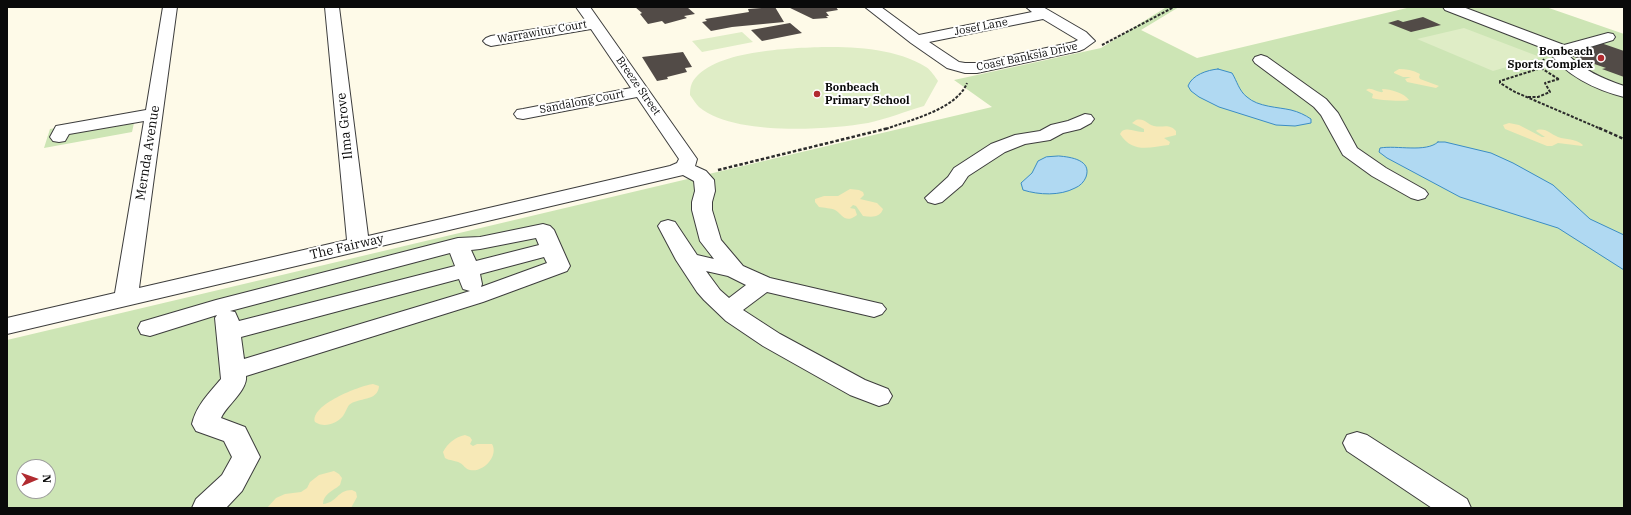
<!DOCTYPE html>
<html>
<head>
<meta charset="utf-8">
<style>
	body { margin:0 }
	#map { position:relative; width:1631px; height:515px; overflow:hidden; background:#fefae8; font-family:"IBM Plex Serif",serif }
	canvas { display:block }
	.frame { position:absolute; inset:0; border:8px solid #0a0a0a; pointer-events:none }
	.north { position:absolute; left:16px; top:459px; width:40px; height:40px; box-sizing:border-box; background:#fff; border:1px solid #9d9d9d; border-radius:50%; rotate:88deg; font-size:11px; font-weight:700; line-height:16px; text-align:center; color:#0a0a0a }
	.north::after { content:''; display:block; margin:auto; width:14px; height:18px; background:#b12b30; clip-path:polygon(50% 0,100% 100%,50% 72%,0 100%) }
</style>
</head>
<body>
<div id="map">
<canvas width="1631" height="515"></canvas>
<div class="frame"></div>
<div class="north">N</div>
</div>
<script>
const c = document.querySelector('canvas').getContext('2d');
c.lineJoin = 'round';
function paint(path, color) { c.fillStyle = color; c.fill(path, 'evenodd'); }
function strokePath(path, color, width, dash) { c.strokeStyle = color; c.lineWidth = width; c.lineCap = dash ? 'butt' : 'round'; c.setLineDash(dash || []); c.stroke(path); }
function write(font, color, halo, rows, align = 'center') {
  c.font = font + ' "IBM Plex Serif",serif'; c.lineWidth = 4; c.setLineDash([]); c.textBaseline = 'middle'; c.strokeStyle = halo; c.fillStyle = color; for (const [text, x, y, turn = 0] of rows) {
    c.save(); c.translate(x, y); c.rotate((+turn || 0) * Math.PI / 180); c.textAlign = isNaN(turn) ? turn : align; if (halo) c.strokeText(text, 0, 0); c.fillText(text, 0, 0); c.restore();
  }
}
const green = new Path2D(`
	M 1162,7 L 1179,7 L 1141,30 L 1197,58 L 1411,7 L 1546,7 L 1624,34 L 1624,508 L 7,508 L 7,340 L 992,107 L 954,80 L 1101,48 L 1165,8 ZM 24,467 L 48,467 L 48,491 L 24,491 Z
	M 136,114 L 132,132 L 44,148 L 50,129 Z`);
const sand = new Path2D(`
	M 1399,69 C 1406,69 1413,70 1420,74 L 1419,77 L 1420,79 L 1439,86 L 1436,88 L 1407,82 L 1405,79 L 1411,77 L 1403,77 L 1394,73 L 1394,72 Z
	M 1368,89 C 1373,88 1378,93 1383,92 L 1382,89 C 1391,89 1404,93 1409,100 C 1404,102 1376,100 1372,98 L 1373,94 L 1366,90 Z
	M 1136,120 C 1145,118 1146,124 1154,126 C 1163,128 1169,123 1176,131 L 1176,135 L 1164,138 L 1170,142 L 1169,145 C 1150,147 1133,154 1120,134 L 1122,131 C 1130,127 1136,133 1144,132 L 1144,129 L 1132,123 Z
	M 1509,123 L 1519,125 L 1542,137 L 1545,137 L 1536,131 L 1537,130 C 1547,128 1550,134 1558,137 C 1566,140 1575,138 1583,145 L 1582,146 L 1558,143 L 1552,146 L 1547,146 L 1505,129 L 1503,125 Z
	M 850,189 L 859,190 L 863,192 L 864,195 L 860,199 L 877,203 L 883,209 C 880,218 872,217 863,216 L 856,206 L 853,205 L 850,208 L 855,209 L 857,215 C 845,224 843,215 835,210 C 831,208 824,208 819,207 L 815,202 L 815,199 L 824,196 L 838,196 Z
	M 373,384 L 379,386 C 378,402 358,397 349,405 C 347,408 345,413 343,416 C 336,424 324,428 315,422 C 310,405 359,386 373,384 Z
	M 465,435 L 470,437 L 472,440 L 470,444 L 473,446 L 477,444 L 492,444 C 499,456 483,473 470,470 C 465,469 464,465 460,463 C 455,460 450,461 445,458 L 443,452 C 448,443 455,437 465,435 Z
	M 334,471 L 339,474 L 342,478 L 340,485 C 333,491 323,494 323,504 C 337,503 337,490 352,490 L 356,492 L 357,497 L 351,508 L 267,508 L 276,498 L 285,494 L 301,492 L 307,488 L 310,482 L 319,475 Z`);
const pitch = new Path2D(`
	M 1464,28 L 1540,57 L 1493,71 L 1417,39 Z
	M 742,32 L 753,42 L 702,52 L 692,41 Z
	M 825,47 C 859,47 897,49 926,67 C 931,70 935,77 938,81 L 924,106 C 906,111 887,119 868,123 C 826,130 734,136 699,107 C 696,104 693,99 690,95 C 690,92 690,87 692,83 C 710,50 791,48 825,47 Z`);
const water = new Path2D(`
	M 1218,69 L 1232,73 C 1237,81 1239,91 1247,97 C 1258,107 1278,107 1291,110 C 1299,112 1305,115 1311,119 L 1311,123 L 1295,126 L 1276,125 L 1219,107 L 1199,97 L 1191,91 L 1188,86 C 1192,75 1207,70 1218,69 Z
	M 1438,142 L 1445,142 L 1491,153 L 1513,163 L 1553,185 L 1590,219 L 1624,235 L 1624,270 L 1558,228 L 1460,197 L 1387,158 L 1379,152 L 1380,148 C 1397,145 1426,153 1438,142 Z
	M 1059,156 C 1071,157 1092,160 1086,177 C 1084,182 1080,186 1075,188 C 1060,196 1039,195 1023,190 L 1021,183 L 1032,173 L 1038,161 L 1046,157 Z`);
const building = new Path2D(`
	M 635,7 L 687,7 L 695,14 L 684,16 L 687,18 L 665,24 L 662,21 L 648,24 L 640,14 L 642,13 Z
	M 775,7 L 784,22 L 732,27 L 711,31 L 702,22 L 707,21 L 705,19 L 749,12 L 748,9 Z
	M 788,7 L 836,7 L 838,10 L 826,12 L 829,16 L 826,16 L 828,18 L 813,19 Z
	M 1423,17 L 1441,25 L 1411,32 L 1388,23 L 1398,20 L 1403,22 Z
	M 790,23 L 802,33 L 762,41 L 751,30 Z
	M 1598,42 L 1624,51 L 1624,77 L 1602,69 L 1606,68 L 1571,56 L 1578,54 L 1573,52 L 1589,48 L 1584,46 Z
	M 683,52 L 692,67 L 685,68 L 687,72 L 667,77 L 668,79 L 657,81 L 642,57 Z`);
const pathFar1 = new Path2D(`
	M 1102,45 L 1174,7
	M 1544,59 L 1539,67 L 1541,68 L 1500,81 L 1500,83 L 1515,92 L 1601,129
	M 1541,68 L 1560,80
	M 1528,97 L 1538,97 L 1550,92 L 1545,83 L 1559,79
	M 886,129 C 910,120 957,109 967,83`);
const path = new Path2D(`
	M 1599,128 L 1624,139
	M 718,170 L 889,128`);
const minor = new Path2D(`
	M 163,7 L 177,7 L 139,288 L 347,240 L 325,7 L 339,7 L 368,236 L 670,166 L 677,163 L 679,159 L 637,97 L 523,119 L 517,118 L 514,114 L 517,110 L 523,109 L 631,88 L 591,29 L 491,46 L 486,44 L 483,41 L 486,38 L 491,36 L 586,21 L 576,7 L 590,7 L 697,159 L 695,166 L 706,171 L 714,180 L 715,191 L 712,202 L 712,210 L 721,240 L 743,266 L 770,278 L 882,304 L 886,309 L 882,314 L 874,317 L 767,292 L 743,310 L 780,334 L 865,380 L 888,389 L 892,396 L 888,403 L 879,406 L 850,395 L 763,346 L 726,321 L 704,300 L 697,292 L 676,260 L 658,226 L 661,222 L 668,220 L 675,222 L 697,255 L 714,259 L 700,241 L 692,210 L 692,202 L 695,191 L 694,181 L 683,175 L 7,334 L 7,318 L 115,293 L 144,121 L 69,134 L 65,141 L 59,142 L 53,141 L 50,137 L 56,126 L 146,110 ZM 706,271 L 728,276 L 746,285 L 729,298 L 720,290 Z
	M 865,7 L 881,7 L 919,35 L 1032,12 L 1026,7 L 1043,7 L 1086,32 L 1095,41 L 1084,49 L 1079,51 L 977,73 L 965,73 L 947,68 L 911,43 ZM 1043,19 L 1078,40 L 1074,42 L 977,63 L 965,63 L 959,62 L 929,42 Z
	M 1443,7 L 1463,7 L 1564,45 L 1608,33 L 1613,34 L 1615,37 L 1613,40 L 1567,54 C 1583,70 1603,79 1624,86 L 1624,97 C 1596,90 1564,75 1548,50 L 1445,10 Z
	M 1261,55 L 1267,57 L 1326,99 L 1338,113 L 1357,148 L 1386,168 L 1425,190 L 1428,194 L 1425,198 L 1418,200 L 1411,198 L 1372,176 L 1343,155 L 1321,115 L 1314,107 L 1255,63 L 1253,60 L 1255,57 Z
	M 1085,114 L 1091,115 L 1094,119 L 1091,123 L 1080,129 L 1063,133 L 1050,140 L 1025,144 L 1005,152 L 968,176 L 962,185 L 942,202 L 935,204 L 928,202 L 925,198 L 948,177 L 954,168 L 991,144 L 1015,135 L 1040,131 L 1051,125 L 1068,121 Z
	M 543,224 L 550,226 L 554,230 L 570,266 L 567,271 L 483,302 L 246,376 C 248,390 226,406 221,418 L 245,427 L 260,457 L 242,491 L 226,508 L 192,508 L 196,499 L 222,475 L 232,457 L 224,441 L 196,431 L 192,424 C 196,406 209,393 221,379 L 215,318 L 217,315 L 150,336 L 141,334 L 138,328 L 141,322 L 216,300 L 458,238 L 480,237 ZM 536,238 L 539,245 L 476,261 L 471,250 L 480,249 ZM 450,253 L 455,266 L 239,321 L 235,312 L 230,311 ZM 544,257 L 547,263 L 481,287 L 482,284 L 480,274 ZM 459,279 L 463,289 L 470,291 L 244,359 L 241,337 Z
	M 1357,432 L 1367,435 L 1467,499 L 1471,508 L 1432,508 L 1347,451 L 1343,443 L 1347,435 Z`);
const markers = [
	[1601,58,4,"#b12b30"],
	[817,94,4,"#b12b30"]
];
const farStreetnames = [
	["Josef Lane",981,27,-11],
	["Warrawitur Court",542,32,-10],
	["Coast Banksia Drive",1027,57,-12],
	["Breeze Street",638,86,55],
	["Sandalong Court",582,102,-11]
];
const farPoinames = [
	["Bonbeach",1593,52],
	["Sports Complex",1593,65],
	["Bonbeach",825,88,"left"],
	["Primary School",825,101,"left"]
];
const streetNames = [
	["Ilma Grove",345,126,-96],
	["Mernda Avenue",148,153,-81],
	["The Fairway",347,247,-13]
];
paint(green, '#cde5b5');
paint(sand, '#f7e9b7');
paint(pitch, '#dfedc6');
paint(water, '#b0d9f2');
strokePath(water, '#3b8dc5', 1);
paint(building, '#524b47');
strokePath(minor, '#3d3d3d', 2);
strokePath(pathFar1, '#2c2c2c', 2, [3, 1.5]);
strokePath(path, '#2c2c2c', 2.5, [3.5, 2]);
paint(minor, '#fff');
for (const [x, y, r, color] of markers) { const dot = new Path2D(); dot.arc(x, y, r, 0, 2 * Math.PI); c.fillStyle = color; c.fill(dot); strokePath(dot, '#fff', 1.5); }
write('11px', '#0a0a0a', '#fff', farStreetnames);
write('bold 11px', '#0a0a0a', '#fff', farPoinames, 'right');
write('13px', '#0a0a0a', '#fff', streetNames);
</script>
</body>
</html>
